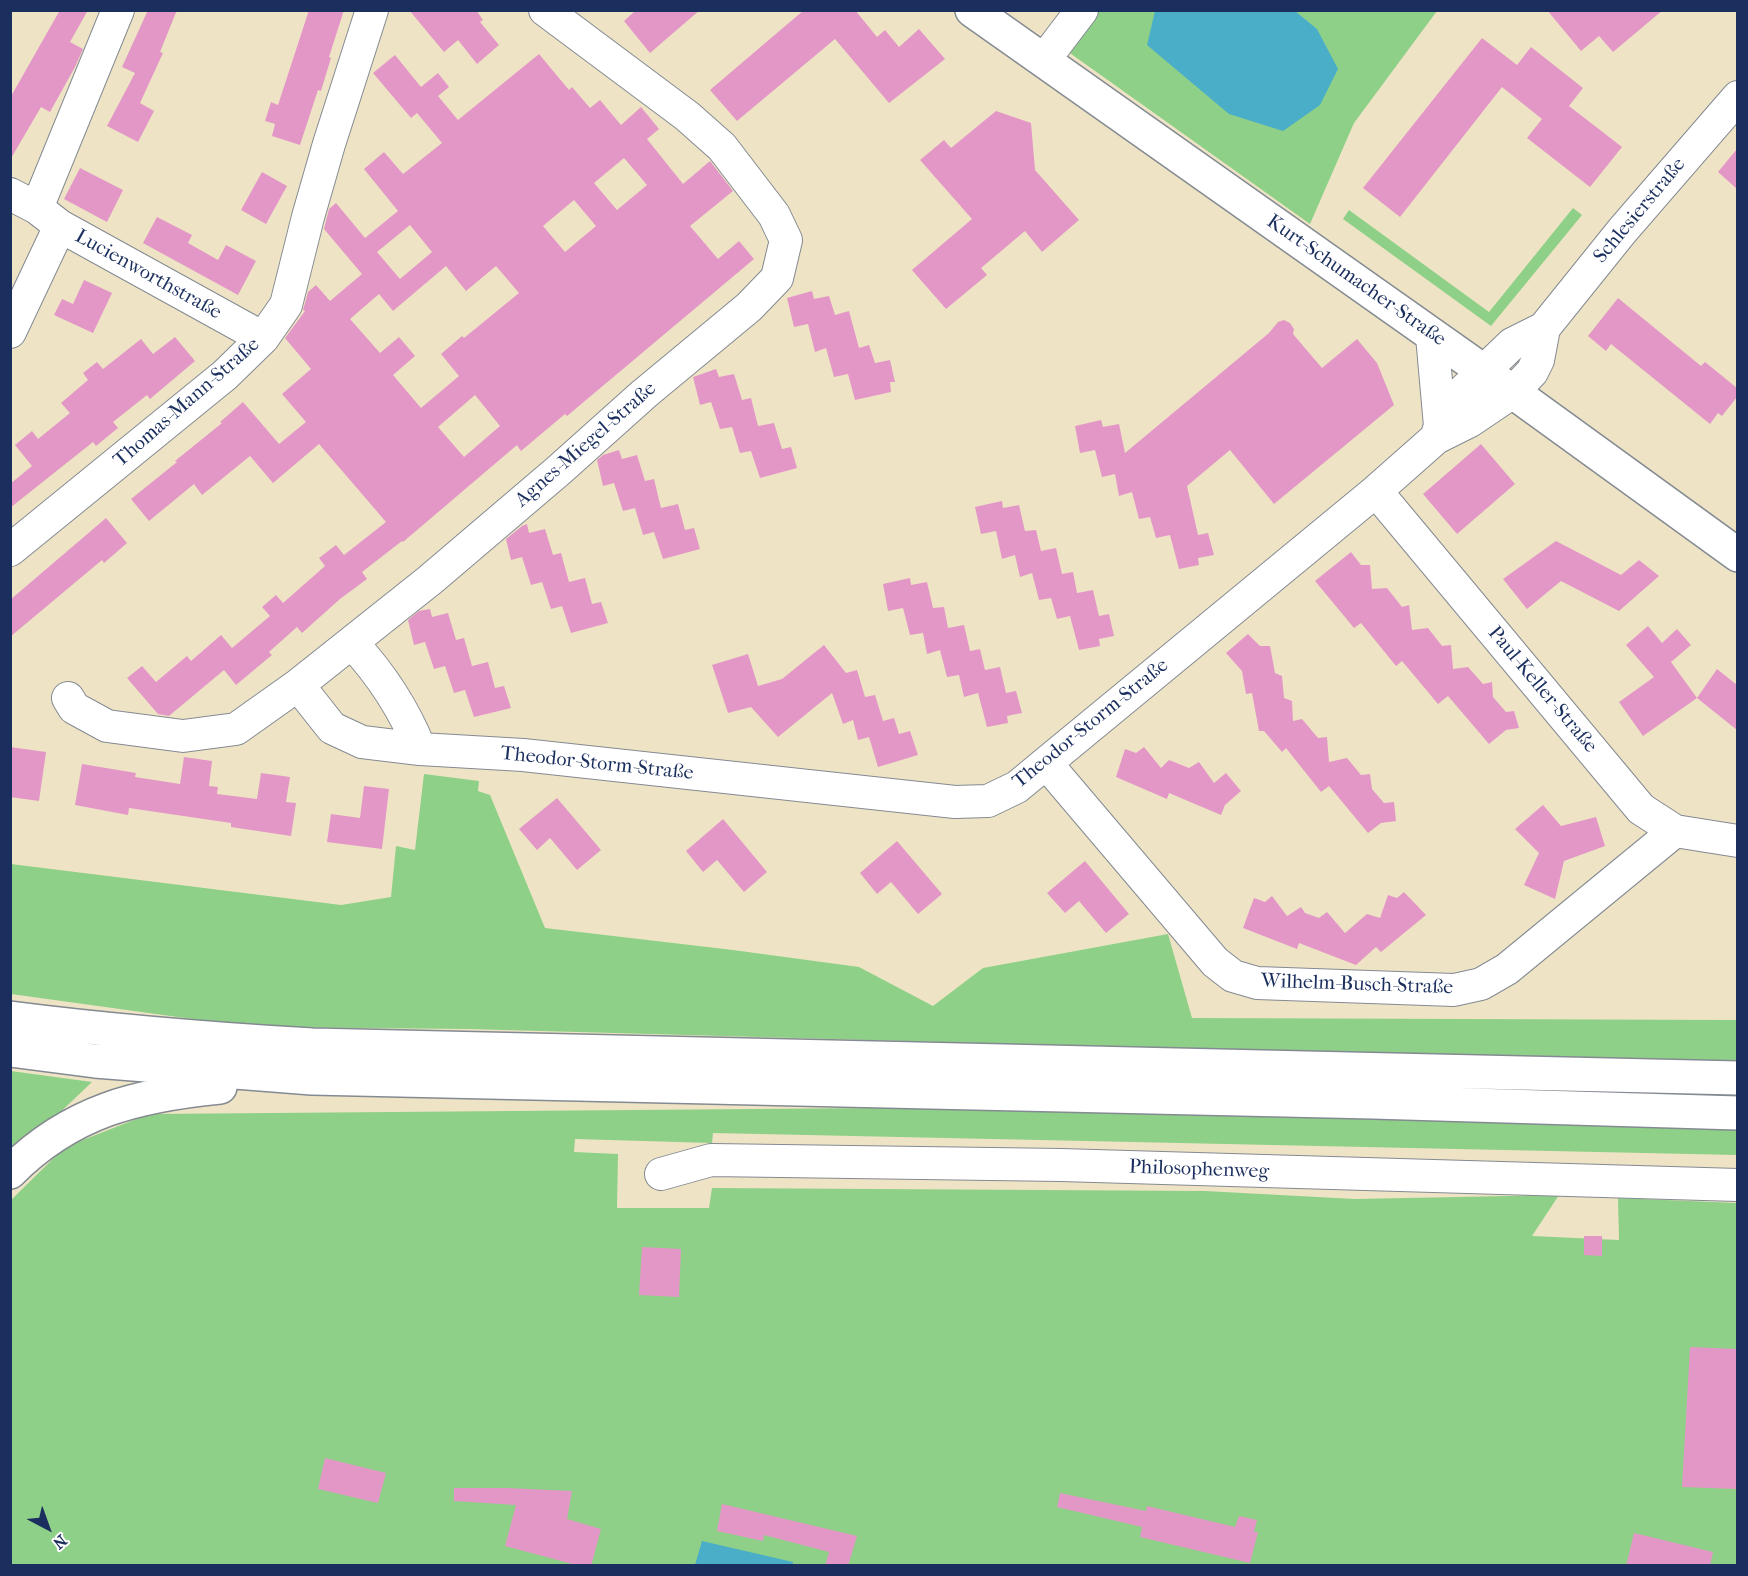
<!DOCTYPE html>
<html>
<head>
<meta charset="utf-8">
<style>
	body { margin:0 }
	#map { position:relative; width:1748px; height:1576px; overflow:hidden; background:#eee4c5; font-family:"IM FELL French Canon",serif }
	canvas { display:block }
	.frame { position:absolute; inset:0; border:12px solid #1b2f5e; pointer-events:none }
	.north { position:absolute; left:18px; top:1498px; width:60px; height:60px; -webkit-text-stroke:4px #fff; paint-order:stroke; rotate:139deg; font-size:16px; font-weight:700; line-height:24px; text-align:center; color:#1b2f5e }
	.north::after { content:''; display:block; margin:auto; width:21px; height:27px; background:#1b2f5e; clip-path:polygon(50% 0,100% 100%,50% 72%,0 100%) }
</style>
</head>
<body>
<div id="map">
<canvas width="1748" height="1576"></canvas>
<div class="frame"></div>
<div class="north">N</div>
</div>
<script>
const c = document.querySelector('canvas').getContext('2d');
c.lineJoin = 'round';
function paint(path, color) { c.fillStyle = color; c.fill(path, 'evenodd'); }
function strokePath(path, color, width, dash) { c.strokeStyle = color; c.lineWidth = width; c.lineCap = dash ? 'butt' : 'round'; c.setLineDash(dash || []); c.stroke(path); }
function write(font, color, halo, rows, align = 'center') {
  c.font = font + ' "IM FELL French Canon",serif'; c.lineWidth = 5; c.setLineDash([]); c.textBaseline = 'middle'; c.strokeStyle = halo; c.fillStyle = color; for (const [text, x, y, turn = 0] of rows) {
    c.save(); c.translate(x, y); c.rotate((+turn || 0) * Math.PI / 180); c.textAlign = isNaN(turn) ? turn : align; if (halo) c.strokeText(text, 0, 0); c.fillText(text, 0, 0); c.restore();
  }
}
const green = new Path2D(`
	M 1097,11 L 1437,11 L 1354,123 L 1310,224 L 1067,51 Z
	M 1573,208 L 1582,215 L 1491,326 L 1343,219 L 1349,210 L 1489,312 Z
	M 424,774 L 479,781 L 478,791 L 490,795 L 545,928 L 733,950 L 859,967 L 933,1006 L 983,968 L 1168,934 L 1192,1018 L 1737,1020 L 1738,1064 L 468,1029 L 250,1027 L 11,994 L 11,864 L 341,905 L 391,897 L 396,846 L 415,850 Z
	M 11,1071 L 92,1082 L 11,1159 Z
	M 875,1108 L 1605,1119 L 1737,1125 L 1737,1155 L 713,1133 L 712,1143 L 575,1139 L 574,1152 L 618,1154 L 617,1208 L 709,1208 L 712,1188 L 1205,1191 L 1355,1199 L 1559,1195 L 1532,1236 L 1619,1240 L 1618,1198 L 1737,1203 L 1737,1565 L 11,1566 L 11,1200 L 65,1147 L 149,1114 Z`);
const water = new Path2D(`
	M 1155,11 L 1295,11 L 1317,29 L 1338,69 L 1320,105 L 1283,131 L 1229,114 L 1147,45 Z
	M 702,1541 L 793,1562 L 792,1566 L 695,1565 Z`);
const building = new Path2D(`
	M 60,10 L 88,10 L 70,42 L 83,49 L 75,67 L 50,112 L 41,107 L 10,160 L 10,98 Z
	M 148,10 L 177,10 L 160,52 L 163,53 L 140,103 L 154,111 L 138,142 L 107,126 L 135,73 L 122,67 Z
	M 309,10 L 344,10 L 329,57 L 331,58 L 321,91 L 318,90 L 300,145 L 272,136 L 275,124 L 265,121 L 271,102 L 278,105 Z
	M 409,10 L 476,10 L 483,20 L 480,22 L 499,45 L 477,64 L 458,40 L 444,52 Z
	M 636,10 L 700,10 L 650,53 L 624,21 Z
	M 804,10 L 855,10 L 877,37 L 885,30 L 899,47 L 919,29 L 945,59 L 889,103 L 835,39 L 737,121 L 710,90 Z
	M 1547,10 L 1663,10 L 1613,52 L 1599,36 L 1581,51 Z
	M 1482,38 L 1517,65 L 1531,47 L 1583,88 L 1569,106 L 1622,147 L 1590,187 L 1527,138 L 1542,119 L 1502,87 L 1400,217 L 1363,188 Z
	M 539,54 L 569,90 L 572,87 L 590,108 L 600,100 L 621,125 L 641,107 L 659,129 L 647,139 L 683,184 L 710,161 L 733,191 L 690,226 L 718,259 L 739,241 L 754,259 L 567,416 L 565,414 L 521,451 L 517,445 L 403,542 L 402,541 L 362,572 L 367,579 L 340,599 L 302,633 L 297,627 L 269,652 L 272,655 L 236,685 L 224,670 L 169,716 L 158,714 L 127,678 L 142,666 L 156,682 L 187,656 L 191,661 L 221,635 L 232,648 L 270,616 L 262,607 L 276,595 L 283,603 L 325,566 L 319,558 L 336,545 L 344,555 L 386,522 L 319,444 L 273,483 L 250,456 L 202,495 L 194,484 L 149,521 L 131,499 L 177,462 L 175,461 L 222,423 L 220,422 L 243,402 L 279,444 L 306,422 L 282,394 L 311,369 L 285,338 L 305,311 L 303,310 L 308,292 L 316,285 L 330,301 L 362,274 L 324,229 L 329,209 L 336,203 L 365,238 L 398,211 L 364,169 L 384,152 L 403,174 L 442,143 L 417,113 L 411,118 L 373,73 L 395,55 L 421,87 L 438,73 L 449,87 L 438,96 L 458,120 ZM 624,158 L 647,185 L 617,210 L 594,183 ZM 574,200 L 596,226 L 565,252 L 543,226 ZM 410,225 L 432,252 L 400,279 L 377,252 ZM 446,266 L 466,291 L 496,266 L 519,293 L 464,338 L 462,336 L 441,354 L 459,376 L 421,408 L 393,375 L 415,356 L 399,337 L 380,353 L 350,319 L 379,294 L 393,311 ZM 475,395 L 500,426 L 464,457 L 438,427 Z
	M 996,111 L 1031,123 L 1035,170 L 1079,220 L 1042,252 L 1025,231 L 981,268 L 987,275 L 946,309 L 912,270 L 972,219 L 920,160 L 944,140 L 951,148 Z
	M 1737,149 L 1737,189 L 1718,172 Z
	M 80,168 L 123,190 L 107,222 L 64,199 Z
	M 262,172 L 287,186 L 266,224 L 241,210 Z
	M 157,217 L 192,235 L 188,243 L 218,260 L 226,245 L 256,261 L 238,295 L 143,243 Z
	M 84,280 L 112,293 L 93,333 L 54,315 L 62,299 L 73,304 Z
	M 812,291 L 814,299 L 829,296 L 835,315 L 849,311 L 859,348 L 869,345 L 875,363 L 890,360 L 895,382 L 890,382 L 891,392 L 855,400 L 848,374 L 834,377 L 826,348 L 815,352 L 808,324 L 794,327 L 787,298 Z
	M 1618,298 L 1701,366 L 1705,362 L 1737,388 L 1737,397 L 1722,416 L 1718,413 L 1710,424 L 1611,344 L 1606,351 L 1588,336 Z
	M 1284,320 L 1290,323 L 1294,329 L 1293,334 L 1322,368 L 1357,339 L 1377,363 L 1394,405 L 1274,504 L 1230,450 L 1187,486 L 1198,535 L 1208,533 L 1214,555 L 1198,558 L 1199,565 L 1179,569 L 1170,535 L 1156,538 L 1150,517 L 1139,519 L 1132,492 L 1119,496 L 1115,474 L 1102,477 L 1095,450 L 1080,453 L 1075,426 L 1101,420 L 1103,427 L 1119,424 L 1125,453 L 1269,333 L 1278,322 Z
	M 175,337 L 195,361 L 150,399 L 147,395 L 113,422 L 118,428 L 96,446 L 93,442 L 10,508 L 10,484 L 32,466 L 15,445 L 32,431 L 38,439 L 70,413 L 61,403 L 88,380 L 83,373 L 97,362 L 103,369 L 141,339 L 153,354 Z
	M 716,369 L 719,377 L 734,374 L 742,400 L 751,398 L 758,426 L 774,423 L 782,449 L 791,447 L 797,468 L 760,478 L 751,451 L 740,453 L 732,427 L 720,429 L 711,402 L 700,405 L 693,377 Z
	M 1481,444 L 1515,484 L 1457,534 L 1423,494 Z
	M 619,450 L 622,459 L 637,455 L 645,481 L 654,479 L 661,508 L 678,504 L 685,530 L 694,528 L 700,549 L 663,559 L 654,532 L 643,535 L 635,508 L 623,511 L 614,483 L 603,486 L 597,460 L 603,455 Z
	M 1002,501 L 1003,508 L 1019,505 L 1025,531 L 1036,530 L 1041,551 L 1056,548 L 1062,574 L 1073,572 L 1077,593 L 1093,590 L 1099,616 L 1109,614 L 1114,636 L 1099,639 L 1100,646 L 1079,650 L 1070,616 L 1057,619 L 1051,598 L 1039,600 L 1032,573 L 1020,577 L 1015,555 L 1002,559 L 996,531 L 981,534 L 975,507 Z
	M 106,518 L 127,543 L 104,563 L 102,560 L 10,637 L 10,600 Z
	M 527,524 L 529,533 L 545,529 L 553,555 L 561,553 L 569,582 L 585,578 L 592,604 L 601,602 L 608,623 L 571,633 L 562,606 L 551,609 L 542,582 L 531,585 L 522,557 L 511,560 L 506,539 L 522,526 Z
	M 1556,541 L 1621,575 L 1639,560 L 1659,576 L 1619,611 L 1561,581 L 1527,609 L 1503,579 Z
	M 1351,552 L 1361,565 L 1370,565 L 1372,589 L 1387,588 L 1402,607 L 1409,605 L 1412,630 L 1428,628 L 1442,646 L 1451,645 L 1453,669 L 1468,667 L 1483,684 L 1492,682 L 1493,697 L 1506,712 L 1514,711 L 1519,728 L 1506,730 L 1489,744 L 1448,696 L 1438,704 L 1402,661 L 1396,666 L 1361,623 L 1354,628 L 1315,581 Z
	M 910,578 L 911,585 L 927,582 L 933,608 L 944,607 L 948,628 L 964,625 L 970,651 L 980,649 L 985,670 L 1000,667 L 1006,693 L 1016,691 L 1022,713 L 1007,716 L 1008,723 L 987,727 L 978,693 L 964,697 L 959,675 L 947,677 L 940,650 L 927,654 L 923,633 L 910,635 L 903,608 L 888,611 L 883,584 Z
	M 430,609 L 432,617 L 448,613 L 456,640 L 464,638 L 472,666 L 488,662 L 495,688 L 504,686 L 511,708 L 474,717 L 465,690 L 454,693 L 445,666 L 434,669 L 425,642 L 414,645 L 408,620 L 419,611 Z
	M 1648,626 L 1662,643 L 1677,629 L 1691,645 L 1671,662 L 1697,698 L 1643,736 L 1619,702 L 1654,677 L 1626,645 Z
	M 1248,634 L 1260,646 L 1270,646 L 1275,673 L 1282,676 L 1284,698 L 1292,701 L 1293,721 L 1302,719 L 1318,738 L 1327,737 L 1329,762 L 1347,758 L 1361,775 L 1370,774 L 1372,789 L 1384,803 L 1394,802 L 1396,821 L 1381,823 L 1368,833 L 1329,786 L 1321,792 L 1286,748 L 1282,752 L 1264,731 L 1259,731 L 1252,693 L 1246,694 L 1242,671 L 1226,653 Z
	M 824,645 L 846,673 L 857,670 L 865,697 L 875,695 L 883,721 L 894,718 L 899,734 L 910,731 L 918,755 L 878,767 L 869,737 L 858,740 L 853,720 L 843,724 L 832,693 L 778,737 L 751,707 L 728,713 L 712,665 L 748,654 L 758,686 L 782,679 Z
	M 1717,669 L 1737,685 L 1737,730 L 1697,698 Z
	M 10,747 L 46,752 L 39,801 L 10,797 Z
	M 1144,747 L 1161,768 L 1169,760 L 1189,768 L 1199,762 L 1214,783 L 1226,773 L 1241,791 L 1225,805 L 1221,815 L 1169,793 L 1167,799 L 1116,777 L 1125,749 L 1136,753 Z
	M 184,757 L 212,761 L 209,786 L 218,787 L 217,794 L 257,799 L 261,773 L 290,777 L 286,802 L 296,803 L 291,836 L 231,827 L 231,823 L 129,808 L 128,815 L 75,805 L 82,764 L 136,773 L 135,777 L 180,784 Z
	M 364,786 L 389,789 L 382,849 L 327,842 L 331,814 L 360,818 Z
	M 557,798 L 601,850 L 577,870 L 550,838 L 537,850 L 519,829 Z
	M 1543,805 L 1561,826 L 1596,817 L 1605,846 L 1564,861 L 1555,899 L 1524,885 L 1539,853 L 1515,829 Z
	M 723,819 L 767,872 L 744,892 L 717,860 L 703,872 L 686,851 Z
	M 897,841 L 942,894 L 918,914 L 891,882 L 877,894 L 860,873 Z
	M 1085,861 L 1129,914 L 1106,933 L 1079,901 L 1065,913 L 1047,893 Z
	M 1404,892 L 1426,915 L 1381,952 L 1376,947 L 1356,965 L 1299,943 L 1297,949 L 1243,928 L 1254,898 L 1265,902 L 1272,896 L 1287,916 L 1301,907 L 1305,913 L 1319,918 L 1327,912 L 1345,933 L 1367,914 L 1380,918 L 1388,895 L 1397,898 Z
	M 1584,1236 L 1602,1236 L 1602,1256 L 1584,1255 Z
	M 642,1247 L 681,1249 L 679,1297 L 639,1295 Z
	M 1690,1347 L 1737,1349 L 1737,1489 L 1682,1487 Z
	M 325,1458 L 386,1473 L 378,1503 L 318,1489 Z
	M 454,1488 L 507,1488 L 572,1491 L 567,1519 L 601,1529 L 591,1566 L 580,1566 L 505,1546 L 516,1505 L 454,1501 Z
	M 1060,1493 L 1146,1511 L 1147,1506 L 1235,1527 L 1239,1516 L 1257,1520 L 1254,1532 L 1258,1532 L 1250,1563 L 1140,1537 L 1142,1527 L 1057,1507 Z
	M 722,1504 L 857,1536 L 848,1566 L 825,1566 L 829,1552 L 764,1535 L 763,1541 L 717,1531 Z
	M 1634,1533 L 1713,1552 L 1710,1566 L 1626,1566 Z`);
const minor = new Path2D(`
	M 1044,60 L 1082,10
	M 10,194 L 37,208 L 60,226 L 263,338
	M 37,208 L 118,10
	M 10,332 L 60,226
	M 1432,336 L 1440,426
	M 1436,438 L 1440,426 L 1460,394 L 1512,344 L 1544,328 L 1622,231 L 1738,97
	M 1376,491 L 1641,809 L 1675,831 L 1738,841
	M 10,550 L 225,375 L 263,338 L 286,305 L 308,217 L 329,144 L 372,10
	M 352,643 C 381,674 404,709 420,749
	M 298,685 L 332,728 L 362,742 L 420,749 L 523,755 L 955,802 L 988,801 L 1017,787 L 1046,763 L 1376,491 L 1436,438 L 1470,421 L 1513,392 L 1532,372 L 1538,360 L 1544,328
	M 68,698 L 74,708 L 107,726 L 183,736 L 236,729 L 298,685 L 430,580 L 558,471 L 644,394 L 749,307 L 777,278 L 786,240 L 774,215 L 722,147 L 687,116 L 545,10
	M 1046,763 L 1215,962 L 1233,976 L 1257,983 L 1454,990 L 1481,984 L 1507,969 L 1675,831
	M 661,1174 L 711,1160 L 1061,1165 L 1738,1185`);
const major = new Path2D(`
	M 972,10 L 1513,392 L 1738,555`);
const highway = new Path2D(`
	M 10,1018 C 111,1031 211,1039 312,1045 L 1738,1078
	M 10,1050 L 95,1061 L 312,1078 L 1373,1102 L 1738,1113
	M 10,1172 C 71,1111 137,1095 220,1087`);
const streetNames = [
	["Schlesierstraße",1640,211,-50],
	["Lucienworthstraße",148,275,29],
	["Kurt-Schumacher-Straße",1356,281,35],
	["Thomas-Mann-Straße",187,403,-41],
	["Agnes-Miegel-Straße",586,445,-41],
	["Paul-Keller-Straße",1542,690,50],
	["Theodor-Storm-Straße",1091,724,-39],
	["Theodor-Storm-Straße",597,764,6],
	["Wilhelm-Busch-Straße",1357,985,2],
	["Philosophenweg",1199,1170,2]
];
paint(green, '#8fd088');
paint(water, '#4aaec9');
paint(building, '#e397c6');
strokePath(minor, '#848a92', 34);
strokePath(major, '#848a92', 36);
strokePath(highway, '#848a92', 36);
strokePath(minor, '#fff', 32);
strokePath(major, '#fff', 33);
strokePath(highway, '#fff', 33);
write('20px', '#1b2f5e', '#fff', streetNames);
</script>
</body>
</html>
